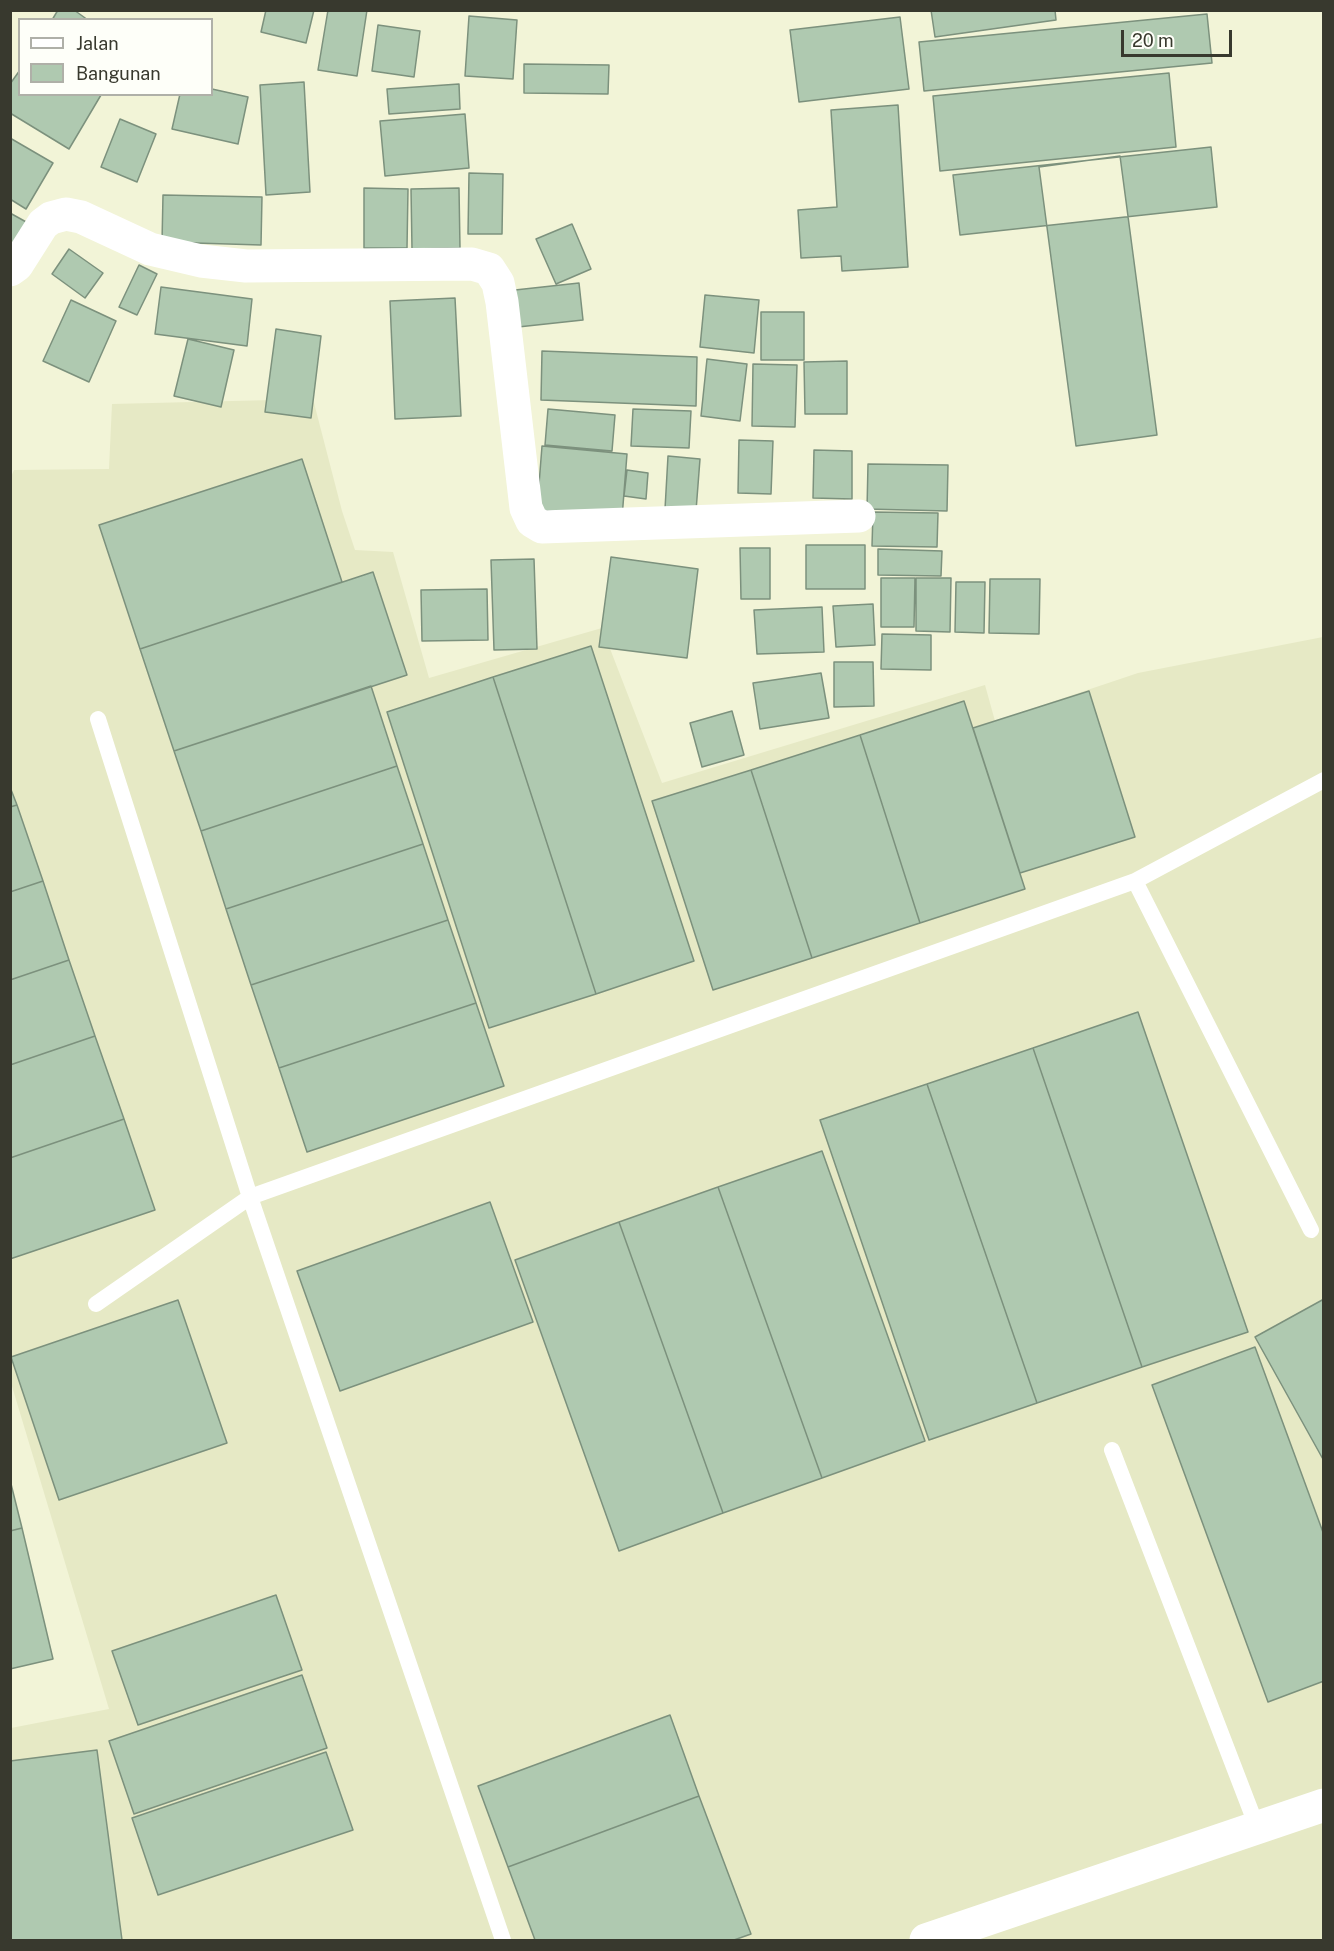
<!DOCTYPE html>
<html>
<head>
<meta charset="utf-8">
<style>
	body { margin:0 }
	#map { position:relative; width:1334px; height:1951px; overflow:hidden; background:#f2f4d7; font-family:"Public Sans",sans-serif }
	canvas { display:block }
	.frame { position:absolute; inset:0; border:12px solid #38392e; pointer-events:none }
	.legend { position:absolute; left:18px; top:18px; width:195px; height:78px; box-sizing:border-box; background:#fefff9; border:2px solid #afb0a8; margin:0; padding:8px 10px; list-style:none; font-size:18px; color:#38392e }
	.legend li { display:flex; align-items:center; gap:12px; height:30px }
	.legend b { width:30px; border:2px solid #afb0a8 }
	.scale { position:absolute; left:1121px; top:30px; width:111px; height:27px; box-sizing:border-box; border:3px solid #38392e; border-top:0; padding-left:8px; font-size:18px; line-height:21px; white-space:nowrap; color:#38392e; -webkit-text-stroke:4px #fefff9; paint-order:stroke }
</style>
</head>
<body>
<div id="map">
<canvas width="1334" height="1951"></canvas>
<div class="frame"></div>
<ul class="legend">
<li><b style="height:8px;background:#fff"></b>Jalan</li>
<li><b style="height:16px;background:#afc9b0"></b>Bangunan</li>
</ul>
<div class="scale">20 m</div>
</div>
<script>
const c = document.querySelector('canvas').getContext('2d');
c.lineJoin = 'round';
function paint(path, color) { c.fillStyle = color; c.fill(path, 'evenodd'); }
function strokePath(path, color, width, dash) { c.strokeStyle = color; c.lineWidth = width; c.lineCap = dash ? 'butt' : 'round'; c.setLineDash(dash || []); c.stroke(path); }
const built = new Path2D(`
	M 313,399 L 342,511 L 355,550 L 393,552 L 429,678 L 602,628 L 662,783 L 985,685 L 995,721 L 1138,673 L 1323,637 L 1323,1940 L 11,1940 L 11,1728 L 109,1709 L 11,1383 L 10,479 L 14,470 L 109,469 L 112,404 Z`);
const building = new Path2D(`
	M 58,10 L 74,10 L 88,20 L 52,20 Z
	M 266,10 L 314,10 L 306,43 L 261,32 Z
	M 328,10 L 367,10 L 357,76 L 318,70 Z
	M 931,10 L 1055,10 L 1056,20 L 935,37 Z
	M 1207,14 L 1212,63 L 924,91 L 919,42 Z
	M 469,16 L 517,20 L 513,79 L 465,76 Z
	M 900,17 L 909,89 L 799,102 L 790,30 Z
	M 378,25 L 420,31 L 414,77 L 372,71 Z
	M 524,64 L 609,65 L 608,94 L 524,93 Z
	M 20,70 L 20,94 L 101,95 L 69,149 L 10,113 L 10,84 Z
	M 1169,73 L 1176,147 L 940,171 L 933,96 Z
	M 304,82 L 310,192 L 266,195 L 260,85 Z
	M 459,84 L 460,109 L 389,114 L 387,89 Z
	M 212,89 L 248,97 L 238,144 L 172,129 L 180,94 L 212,94 Z
	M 898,105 L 908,267 L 842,271 L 841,256 L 801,258 L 798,210 L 837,207 L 831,110 Z
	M 465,114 L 469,168 L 385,176 L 380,121 Z
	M 120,119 L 156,134 L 137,182 L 101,167 Z
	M 10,138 L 53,163 L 26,209 L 10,199 Z
	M 1211,147 L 1217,207 L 960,235 L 953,175 Z
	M 1120,156 L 1157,435 L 1076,446 L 1039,167 Z
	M 469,173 L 503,174 L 502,234 L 468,234 Z
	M 364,188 L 408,189 L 407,248 L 364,248 Z
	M 459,188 L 460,248 L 412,249 L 411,189 Z
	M 163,195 L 262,197 L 261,245 L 162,242 Z
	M 10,213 L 28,223 L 10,253 Z
	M 572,224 L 591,269 L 556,284 L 536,239 Z
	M 69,249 L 103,273 L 85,298 L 52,274 Z
	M 139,265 L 157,274 L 137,315 L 119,307 Z
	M 579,283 L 583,320 L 518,327 L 515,290 Z
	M 161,287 L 252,299 L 247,346 L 155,334 Z
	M 705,295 L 759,300 L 754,353 L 700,347 Z
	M 455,298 L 461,416 L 395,419 L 390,301 Z
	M 71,300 L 116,321 L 89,382 L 43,361 Z
	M 761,312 L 804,312 L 804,360 L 761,360 Z
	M 276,329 L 321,336 L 311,418 L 265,412 Z
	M 188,339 L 234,350 L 221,407 L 174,396 Z
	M 542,351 L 697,357 L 696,406 L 541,400 Z
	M 707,359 L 747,364 L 740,421 L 701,416 Z
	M 847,361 L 847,414 L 805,414 L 804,362 Z
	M 753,364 L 797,365 L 795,427 L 752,426 Z
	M 548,409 L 615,415 L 612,451 L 545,445 Z
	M 633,409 L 691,411 L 689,448 L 631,446 Z
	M 739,440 L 773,441 L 771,494 L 738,493 Z
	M 542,446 L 627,454 L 622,518 L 537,510 Z
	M 814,450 L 852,451 L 852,499 L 813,498 Z
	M 668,456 L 700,459 L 696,511 L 665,509 Z
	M 302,459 L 342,582 L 140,649 L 99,525 Z
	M 868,464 L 948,465 L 947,511 L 867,509 Z
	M 627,470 L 648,473 L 646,499 L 624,496 Z
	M 873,512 L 938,513 L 937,547 L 872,546 Z
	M 806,545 L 865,545 L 865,589 L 806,589 Z
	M 740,548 L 770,548 L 770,599 L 741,599 Z
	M 878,549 L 942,551 L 941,576 L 878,575 Z
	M 611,557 L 698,569 L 687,658 L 599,647 Z
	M 534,559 L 537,649 L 494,650 L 491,560 Z
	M 373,572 L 407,675 L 174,751 L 140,649 Z
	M 881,578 L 915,578 L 914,627 L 881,627 Z
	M 916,578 L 951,578 L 950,632 L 916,631 Z
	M 990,579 L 1040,579 L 1039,634 L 989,633 Z
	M 956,582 L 985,582 L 984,633 L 955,632 Z
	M 487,589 L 488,640 L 422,641 L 421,590 Z
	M 873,604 L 875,645 L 836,647 L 833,606 Z
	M 822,607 L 824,652 L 757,654 L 754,610 Z
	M 882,634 L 931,635 L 931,670 L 881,669 Z
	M 591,646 L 694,961 L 596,994 L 493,677 Z
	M 834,662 L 873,662 L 874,706 L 834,707 Z
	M 821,673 L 829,718 L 760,729 L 753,683 Z
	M 493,677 L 596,994 L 489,1028 L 387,712 Z
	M 371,686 L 397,766 L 201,831 L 174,751 Z
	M 1089,691 L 1135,837 L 1020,873 L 973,728 Z
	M 964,701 L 1025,889 L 920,923 L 860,735 Z
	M 732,711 L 744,755 L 702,767 L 690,723 Z
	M 860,735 L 920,923 L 812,958 L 751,770 Z
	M 397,766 L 423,844 L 226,909 L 201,831 Z
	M 751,770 L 812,958 L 713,990 L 652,801 Z
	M 10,787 L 17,805 L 10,807 Z
	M 17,805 L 43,881 L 10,892 L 10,807 Z
	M 423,844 L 448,920 L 251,985 L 226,909 Z
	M 43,881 L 69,960 L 10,980 L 10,892 Z
	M 448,920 L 476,1003 L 279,1068 L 251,985 Z
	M 69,960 L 95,1036 L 10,1065 L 10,980 Z
	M 476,1003 L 504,1086 L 307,1152 L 279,1068 Z
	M 1138,1012 L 1248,1332 L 1142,1367 L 1033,1048 Z
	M 95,1036 L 124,1119 L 10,1158 L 10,1065 Z
	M 1033,1048 L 1142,1367 L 1037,1403 L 927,1084 Z
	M 927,1084 L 1037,1403 L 929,1440 L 820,1120 Z
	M 124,1119 L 155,1210 L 10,1259 L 10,1158 Z
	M 822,1151 L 925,1441 L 822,1478 L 718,1187 Z
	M 718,1187 L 822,1478 L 723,1513 L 619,1222 Z
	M 490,1202 L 533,1322 L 340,1391 L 297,1271 Z
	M 619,1222 L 723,1513 L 619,1551 L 515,1260 Z
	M 1324,1299 L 1324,1461 L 1255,1337 Z
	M 178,1300 L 227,1443 L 59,1500 L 11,1357 Z
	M 1255,1347 L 1324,1535 L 1324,1681 L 1268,1702 L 1152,1385 Z
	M 10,1480 L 22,1528 L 10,1531 Z
	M 22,1528 L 53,1659 L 10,1669 L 10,1531 Z
	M 276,1595 L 302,1670 L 138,1725 L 112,1651 Z
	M 302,1675 L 327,1748 L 134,1814 L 109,1741 Z
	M 670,1715 L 699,1796 L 508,1867 L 478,1786 Z
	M 97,1750 L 122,1940 L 10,1940 L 10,1761 Z
	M 326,1752 L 353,1830 L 158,1895 L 132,1818 Z
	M 699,1796 L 751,1934 L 734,1940 L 535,1940 L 508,1867 Z`);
const lane = new Path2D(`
	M 98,719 L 250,1197 L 503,1940
	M 1135,881 L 1311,1230
	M 96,1304 L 250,1197 L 1135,881 L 1324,780
	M 1112,1450 L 1257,1827`);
const street = new Path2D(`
	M 10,270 L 17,265 L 43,224 L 51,218 L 66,214 L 81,217 L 150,249 L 201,261 L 246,266 L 472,264 L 489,269 L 498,283 L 502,302 L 526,508 L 532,521 L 542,527 L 859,516
	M 926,1940 L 1324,1805`);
paint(built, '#e6e9c5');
paint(building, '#afc9b0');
strokePath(building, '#7c917d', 1.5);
strokePath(lane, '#fff', 16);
strokePath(street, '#fff', 33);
</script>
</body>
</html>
